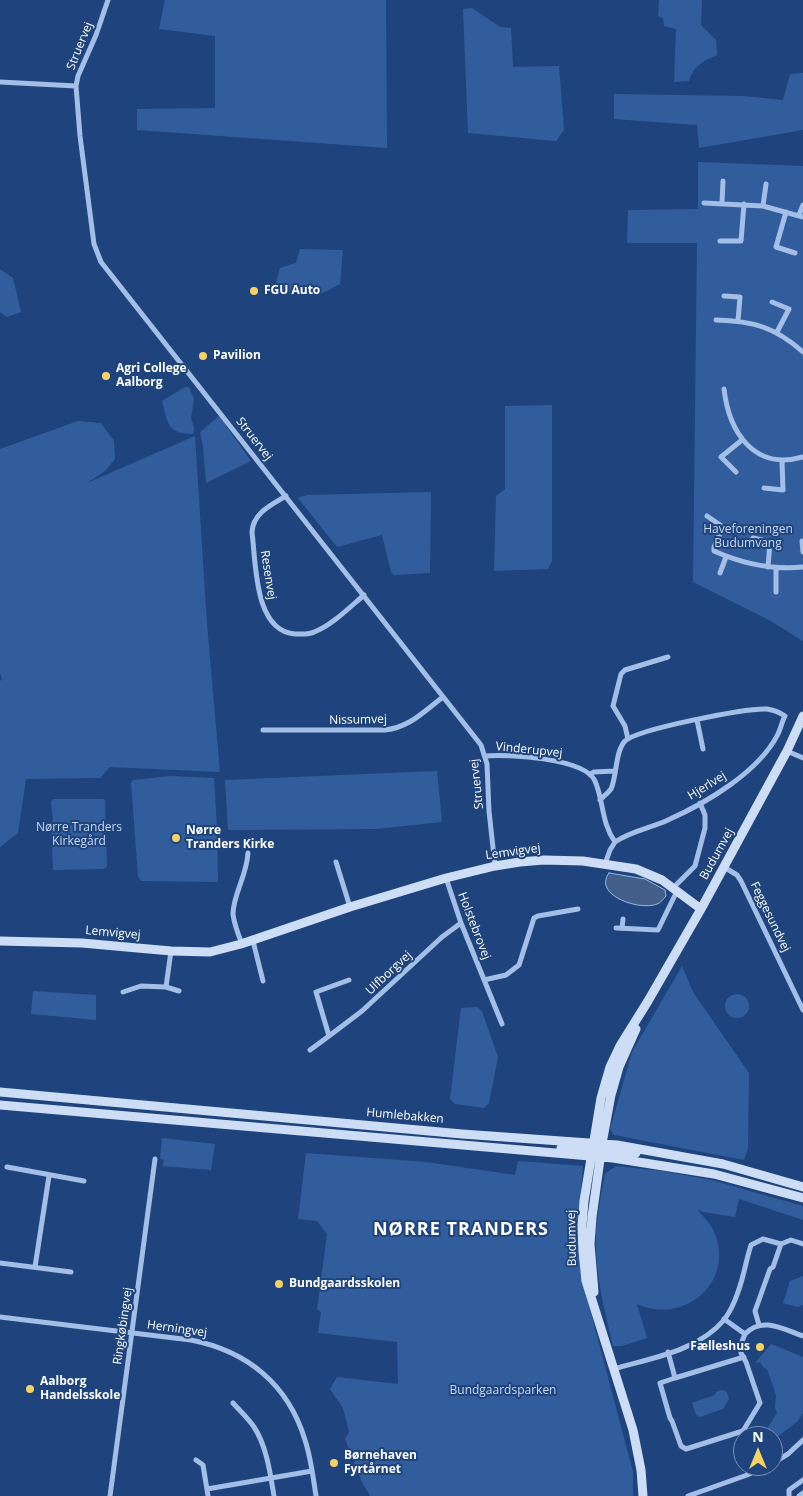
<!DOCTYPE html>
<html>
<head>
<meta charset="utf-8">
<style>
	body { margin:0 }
	#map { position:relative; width:803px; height:1496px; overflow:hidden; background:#1f447d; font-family:"Open Sans",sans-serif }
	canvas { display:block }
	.north { position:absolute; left:733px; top:1426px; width:50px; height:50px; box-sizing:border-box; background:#1f447d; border:1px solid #798fb1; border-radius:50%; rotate:0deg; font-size:14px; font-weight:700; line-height:20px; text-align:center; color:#fff }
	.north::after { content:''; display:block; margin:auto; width:18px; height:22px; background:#f5d263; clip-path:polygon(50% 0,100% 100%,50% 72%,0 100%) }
</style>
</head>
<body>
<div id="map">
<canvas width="803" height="1496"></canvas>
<div class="north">N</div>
</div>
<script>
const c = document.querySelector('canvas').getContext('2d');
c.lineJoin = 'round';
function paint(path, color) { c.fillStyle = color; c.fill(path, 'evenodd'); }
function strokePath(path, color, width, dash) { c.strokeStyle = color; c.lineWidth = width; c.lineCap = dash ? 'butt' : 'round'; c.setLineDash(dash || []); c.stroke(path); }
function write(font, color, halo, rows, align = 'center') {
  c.font = font + ' "Open Sans",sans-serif'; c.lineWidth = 4; c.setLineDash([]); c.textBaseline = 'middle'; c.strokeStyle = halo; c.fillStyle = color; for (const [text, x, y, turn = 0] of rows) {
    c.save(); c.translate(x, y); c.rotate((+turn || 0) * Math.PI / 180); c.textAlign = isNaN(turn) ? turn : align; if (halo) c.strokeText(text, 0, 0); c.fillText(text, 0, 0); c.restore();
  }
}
const green = new Path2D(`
	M 165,0 L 386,0 L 387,148 L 137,130 L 137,109 L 215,108 L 215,36 L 159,29 Z
	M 659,0 L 702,0 L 701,25 L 716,40 L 717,55 C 703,61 693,66 689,81 L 674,82 L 676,29 L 664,26 L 663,18 L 658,16 Z
	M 472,8 L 500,27 L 511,28 L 513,67 L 559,66 L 564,130 L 556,141 L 468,133 L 463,9 Z
	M 803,73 L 803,130 L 699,148 L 697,125 L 614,119 L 614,94 L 743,96 L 783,100 L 790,74 Z
	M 698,162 L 803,166 L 803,641 L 769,620 L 693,582 L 697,243 L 627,243 L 628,210 L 698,209 Z
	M 300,249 L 343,250 L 340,284 L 321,294 L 282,291 L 275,287 L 280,268 L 296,263 Z
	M 0,269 L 13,278 L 21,312 L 7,317 L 0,312 Z
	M 185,387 L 189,387 L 194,399 L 191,418 L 194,428 L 193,434 C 167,434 168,423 162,401 Z
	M 552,405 L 552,561 L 548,569 L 494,571 L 496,496 L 505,489 L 505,406 Z
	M 219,416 L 251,461 L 206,483 L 203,446 L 200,432 Z
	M 78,421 L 101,423 L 114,441 L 115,459 L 105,471 L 87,483 L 195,436 L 207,624 L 220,772 L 110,767 L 100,778 L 26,779 L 18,833 L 0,847 L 0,681 L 2,679 L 0,673 L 0,449 Z
	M 431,492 L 430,573 L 394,575 L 391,572 L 382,535 L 337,547 L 298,498 L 307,495 Z
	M 437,771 L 442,822 L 376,829 L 228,830 L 225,780 Z
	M 171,776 L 214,778 L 217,828 L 218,882 L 141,881 L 138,876 L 131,783 L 133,780 Z
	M 53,799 L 103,799 L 105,800 L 107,867 L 103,869 L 53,870 L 51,823 L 53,820 L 51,802 Z
	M 682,966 L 693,992 L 749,1073 L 748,1148 L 744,1160 L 614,1135 L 610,1129 L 632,1052 Z
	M 33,991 L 96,995 L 96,1020 L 31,1014 Z
	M725 1006a12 12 0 1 1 24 0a12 12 0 1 1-24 0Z
	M 477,1007 L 482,1011 L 498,1057 L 489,1103 L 484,1108 L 455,1104 L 450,1099 L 461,1008 Z
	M 162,1138 L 215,1144 L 211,1170 L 163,1166 L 164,1160 L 160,1158 Z
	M 306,1153 L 426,1162 L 515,1175 L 518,1161 L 583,1166 C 579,1205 578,1243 583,1283 L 633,1472 L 633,1496 L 370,1496 L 361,1480 L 345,1439 L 349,1432 L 343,1408 L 330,1389 L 337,1377 L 398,1384 L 397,1342 L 318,1333 L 321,1312 L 317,1309 L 327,1234 L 317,1221 L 298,1219 Z
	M 616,1166 L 661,1171 L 711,1180 L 803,1206 L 803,1220 L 739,1199 L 735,1217 L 703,1212 L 697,1209 C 703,1217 711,1223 715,1234 C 734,1283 684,1325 637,1304 L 647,1338 L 622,1346 L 613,1346 C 604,1308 594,1270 596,1231 C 597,1212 602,1192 605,1174 Z
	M 803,1276 L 803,1305 L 797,1307 L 783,1303 L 790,1281 Z
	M 771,1344 L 803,1357 L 803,1413 L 798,1421 L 773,1440 L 773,1436 L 762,1436 L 777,1413 L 775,1408 L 776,1395 L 767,1369 L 764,1368 L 760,1362 L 755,1363 Z
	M 722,1390 L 727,1392 L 729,1399 L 723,1409 L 700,1417 L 696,1415 L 692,1403 L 715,1395 L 716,1392 Z`);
const water = new Path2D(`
	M 609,873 L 645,879 L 665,890 L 666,896 C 663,899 661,903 657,904 C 641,911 592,896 609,873 Z`);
const street = new Path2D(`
	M 108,0 L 96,35 L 78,76 L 76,86 L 80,136 L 94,244 L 101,262 L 481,745 L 487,764 L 489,811 L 495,866
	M 0,82 L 76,86
	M 704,203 L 763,206 L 803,217
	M 722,203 L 723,181
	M 763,206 L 766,184
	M 786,212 L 776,247 L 795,253
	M 799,215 L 803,205
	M 720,241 L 741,241 L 744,204
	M 724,296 L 740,297 L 738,321
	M 772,302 L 789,309 L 777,332
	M 716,320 C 753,321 775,327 803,352
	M 724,389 C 729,432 754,471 803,457
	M 736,472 L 721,457 L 742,440
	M 764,488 L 783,490 L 782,461
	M 286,496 C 271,505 253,513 252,532 C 256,563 254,631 295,634 C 301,634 309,635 314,632 C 331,626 350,607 364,595
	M 707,516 L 723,527 L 714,547 L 714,551 C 743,564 772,570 803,567
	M 753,538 L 770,542 L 768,567
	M 803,541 L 802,541 L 803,552
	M 720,573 L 726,557
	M 776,592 L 776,568
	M 697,720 L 703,749
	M 263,730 L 385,730 C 410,727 423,712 443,697
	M 628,739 L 625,726 L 613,706 L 621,674 L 625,670 L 668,657
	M 787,751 L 803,758
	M 485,756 C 508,754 585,758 595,781 C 604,802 601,822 615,842 L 610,850 L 605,864
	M 590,774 L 594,772 L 615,771
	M 600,800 C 604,796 608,793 611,789 C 617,776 615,752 625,741 C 638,729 746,708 767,709 C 774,710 779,712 785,716 C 782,721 781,728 778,734 C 759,772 706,803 668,820 C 651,828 631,831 615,842
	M 336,862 L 350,907
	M 724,867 L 737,875 L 741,881 L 803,1010
	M 446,878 L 461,923 L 502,1024
	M 673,888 L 695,866 L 705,828 L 705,815 L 700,803
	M 616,928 L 658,930 L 677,891
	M 622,928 L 623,919
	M 253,941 L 263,981
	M 242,944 C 238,934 234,924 233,914 C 233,895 247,875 248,853
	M 349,980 L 316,992 L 329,1036 L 362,1011 L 442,937 L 461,923
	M 484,980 L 506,975 L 519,965 L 534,918 L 538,916 L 578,909
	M 166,987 L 179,991
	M 123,992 L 141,986 L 166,987 L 171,951
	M 310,1050 L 329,1036
	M 7,1167 L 84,1181
	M 0,1263 L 71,1272
	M 35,1267 L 49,1176
	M 0,1317 L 191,1340 C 247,1351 288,1384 305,1440 C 311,1458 313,1477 316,1496
	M 759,1325 L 755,1311 L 770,1269 L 773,1267 L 781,1244 L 791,1240 L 803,1244
	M 745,1334 C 762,1316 783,1329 803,1336
	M 668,1352 L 675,1378 L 660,1383 L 670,1418 L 672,1421 L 681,1446 L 686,1449 L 743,1431 L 760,1403 L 746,1362 L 741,1353 L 741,1344 L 745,1334 L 724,1319
	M 614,1369 C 651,1358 698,1351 724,1320 C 730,1312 735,1301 738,1292 C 744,1276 746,1260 751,1245 L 763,1239 L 781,1244
	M 675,1378 L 744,1357
	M 233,1403 C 240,1411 248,1418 254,1427 C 267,1447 270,1473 274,1496
	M 196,1460 L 203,1465 L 208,1496
	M 773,1463 L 788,1454 L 803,1440
	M 207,1489 L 312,1471
	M 110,1496 L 155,1159
	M 688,1496 L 747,1475 L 767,1466
	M 789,1496 L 789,1490 L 803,1480
	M 799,1496 L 803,1493`);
const secondary = new Path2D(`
	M 0,941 L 82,943 L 171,951 L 210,952 L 241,944 L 350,907 L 446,878 L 495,866 L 520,862 L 544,860 L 583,861 L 636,869 L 662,880 L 701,909
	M 0,1092 L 462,1134 L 617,1145 L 723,1164 L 803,1187
	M 0,1105 L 613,1158 L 714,1174 L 803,1198
	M 561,1148 L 595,1148
	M 597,1152 L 636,1153
	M 594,1292 L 590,1244 L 592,1217 L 603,1138 L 611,1095 L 619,1067 L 636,1029
	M 643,1496 L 641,1470 L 633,1430 L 586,1281 L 583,1251 L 582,1226 L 584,1201 L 601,1098 L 610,1067 L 620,1046 L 648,1001 L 701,909 L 787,751 L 803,716`);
const markers = [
	[254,291,5,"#f5d263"],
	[203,356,5,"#f5d263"],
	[106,376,5,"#f5d263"],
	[176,838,5,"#f5d263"],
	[279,1284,5,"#f5d263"],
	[760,1347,5,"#f5d263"],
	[30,1389,5,"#f5d263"],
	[334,1463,5,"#f5d263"]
];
const streetNames = [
	["Struervej",80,46,-68],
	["Struervej",254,439,52],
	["Resenvej",268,575,81],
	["Nissumvej",358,720,-1],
	["Vinderupvej",529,750,6],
	["Struervej",477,784,-96],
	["Hjerlvej",707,786,-32],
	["Lemvigvej",513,852,-8],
	["Budumvej",717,854,-61],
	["Feggesundvej",770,917,64],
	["Holstebrovej",474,926,69],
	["Lemvigvej",113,933,5],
	["Ulfborgvej",389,973,-43],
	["Humlebakken",405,1116,5],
	["Budumvej",572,1238,-91],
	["Ringkøbingvej",123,1326,-82],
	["Herningvej",177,1329,8]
];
const poiNames = [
	["FGU Auto",264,291],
	["Pavilion",213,356],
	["Agri College",116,369],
	["Aalborg",116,383],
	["Nørre",186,831],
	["Tranders Kirke",186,845],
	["Bundgaardsskolen",289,1284],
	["Fælleshus",750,1347,"right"],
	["Aalborg",40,1382],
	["Handelsskole",40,1396],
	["Børnehaven",344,1456],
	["Fyrtårnet",344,1470]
];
const parkNames = [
	["Haveforeningen",748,530],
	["Budumvang",748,544],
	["Nørre Tranders",79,828],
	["Kirkegård",79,842],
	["Bundgaardsparken",503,1391]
];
const districtNames = [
	["NØRRE TRANDERS",461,1230]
];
paint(green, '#325d9c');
paint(water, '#435e89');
strokePath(water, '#96b8e9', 1);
strokePath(street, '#a3bee7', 5);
strokePath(secondary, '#cdddf6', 9);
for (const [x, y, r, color] of markers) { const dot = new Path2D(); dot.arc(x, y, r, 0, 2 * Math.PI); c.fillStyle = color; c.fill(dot); strokePath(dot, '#1f447d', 2); }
write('12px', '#fff', '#1f447d', streetNames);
write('bold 12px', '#fff', '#1f447d', poiNames, 'left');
write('12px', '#c6d9f6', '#1f447d', parkNames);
c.letterSpacing = '1px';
write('bold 18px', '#fff', '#1f447d', districtNames);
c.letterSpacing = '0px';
</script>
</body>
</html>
